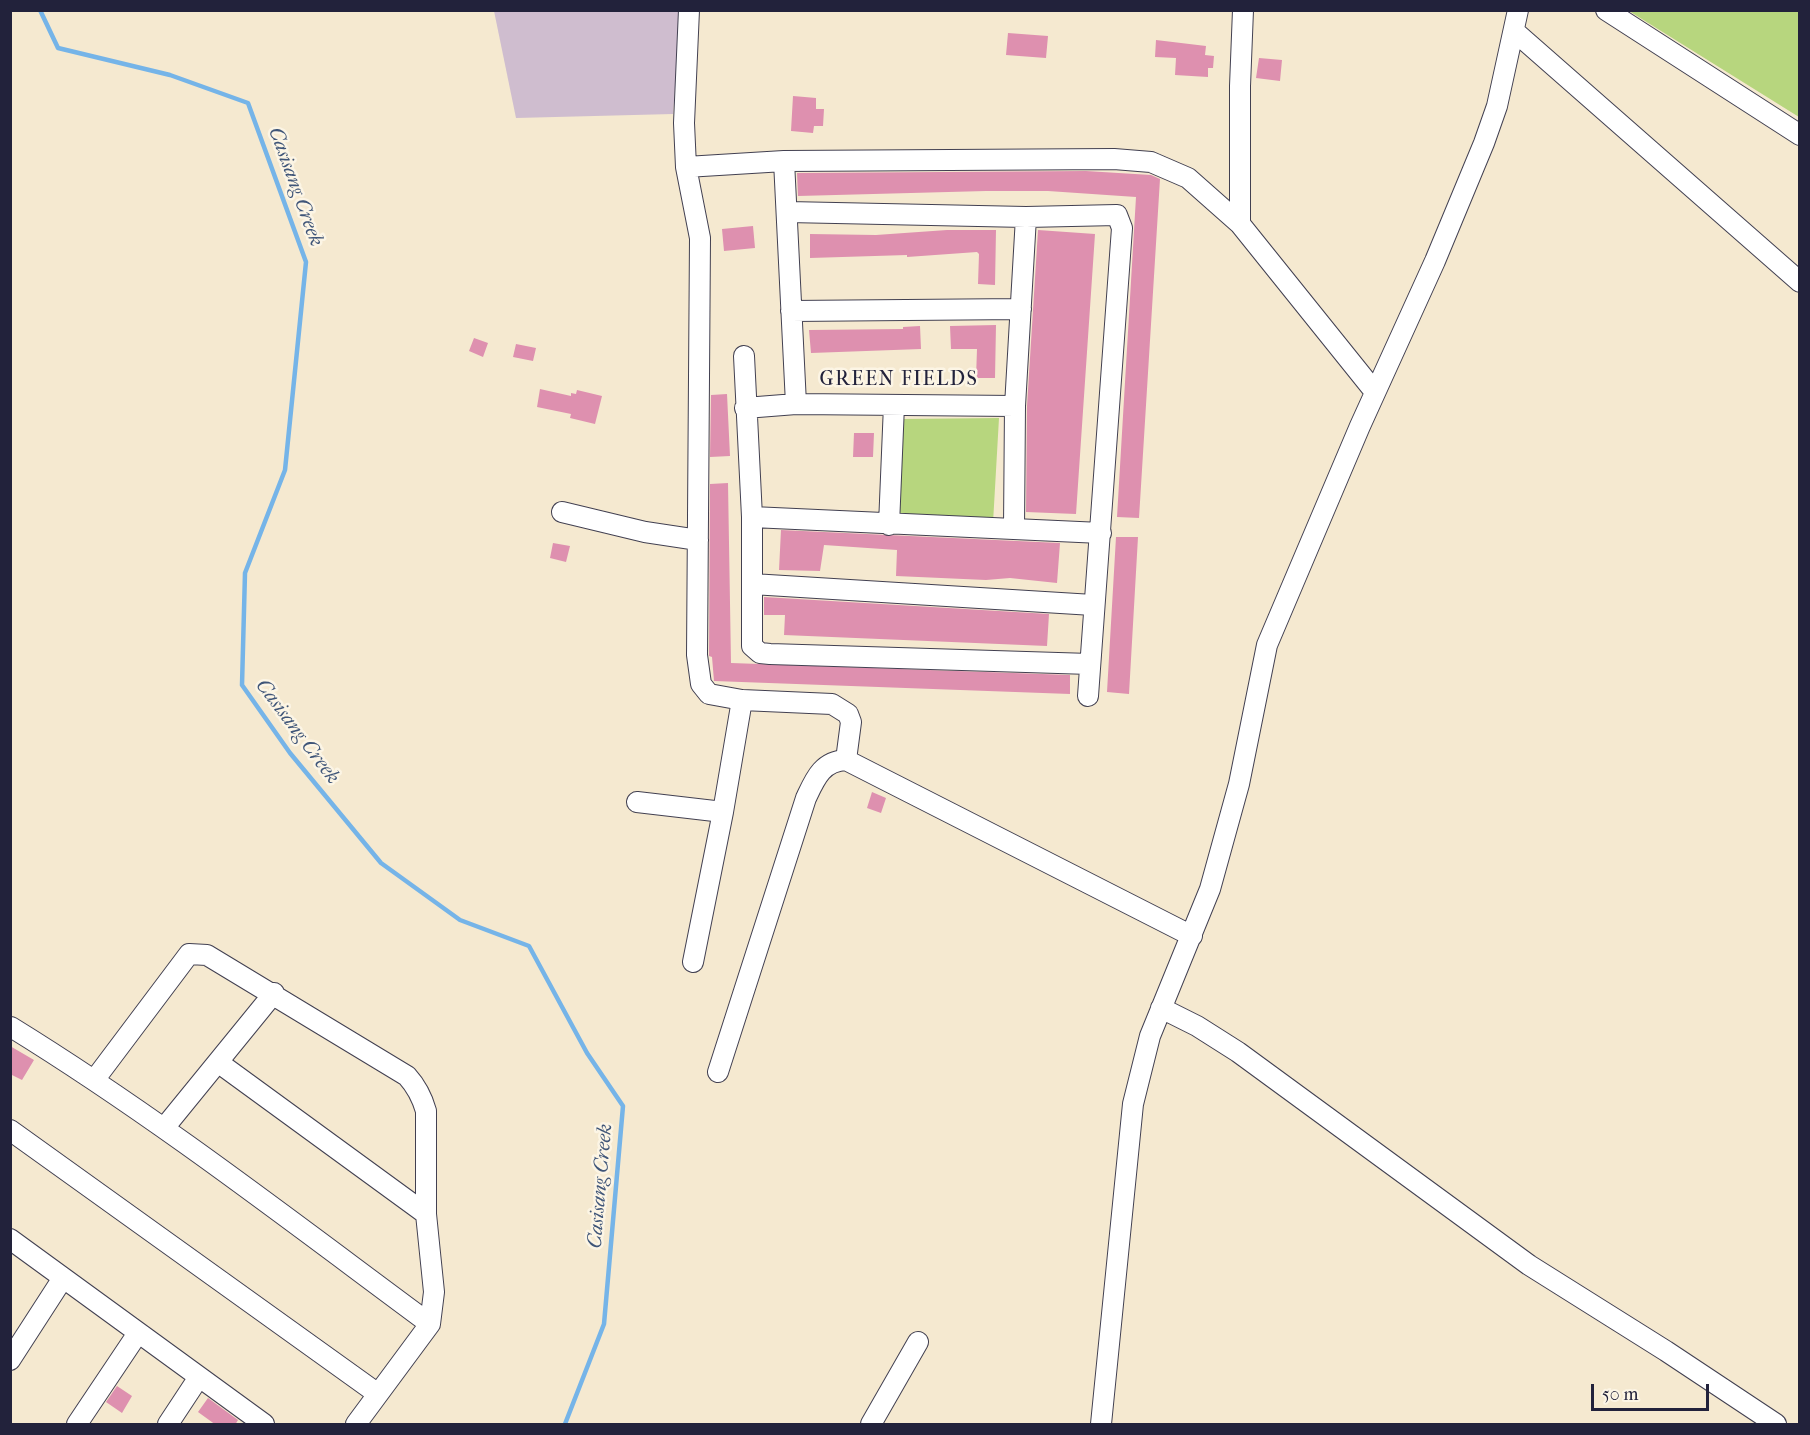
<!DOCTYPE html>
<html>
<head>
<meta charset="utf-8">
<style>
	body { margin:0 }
	#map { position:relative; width:1810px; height:1435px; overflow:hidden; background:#f5e9d0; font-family:"IM FELL French Canon",serif }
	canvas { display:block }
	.frame { position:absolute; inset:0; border:12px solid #22223b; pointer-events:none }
	.scale { position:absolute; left:1591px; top:1384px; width:118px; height:27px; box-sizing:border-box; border:3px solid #22223b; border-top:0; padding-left:8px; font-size:18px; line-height:21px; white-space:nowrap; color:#22223b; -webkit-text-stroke:4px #fcf5e5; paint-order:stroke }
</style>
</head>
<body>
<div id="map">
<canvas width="1810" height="1435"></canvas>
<div class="frame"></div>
<div class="scale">50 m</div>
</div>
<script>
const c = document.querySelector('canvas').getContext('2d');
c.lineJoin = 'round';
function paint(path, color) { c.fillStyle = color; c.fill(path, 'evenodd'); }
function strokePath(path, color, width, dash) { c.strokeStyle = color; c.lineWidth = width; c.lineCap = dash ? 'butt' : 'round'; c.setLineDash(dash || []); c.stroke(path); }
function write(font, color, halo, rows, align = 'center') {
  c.font = font + ' "IM FELL French Canon",serif'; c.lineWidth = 5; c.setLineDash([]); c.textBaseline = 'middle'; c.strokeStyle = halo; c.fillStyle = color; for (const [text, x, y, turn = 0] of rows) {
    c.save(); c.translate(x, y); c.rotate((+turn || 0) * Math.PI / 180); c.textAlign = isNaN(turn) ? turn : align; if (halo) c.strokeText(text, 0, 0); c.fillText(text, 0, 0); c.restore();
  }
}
const industrial = new Path2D(`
	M 494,11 L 681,11 L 673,114 L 516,118 Z`);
const green = new Path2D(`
	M 1629,11 L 1799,11 L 1799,117 Z
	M 999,418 L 993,523 L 896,519 L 902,419 Z`);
const stream = new Path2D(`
	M 40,10 L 58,48 L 170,75 L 248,103 L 306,262 L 285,470 L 245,573 L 242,685 L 290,753 L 381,863 L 460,920 L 529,946 L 587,1053 L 623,1106 L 604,1324 L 565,1424`);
const building = new Path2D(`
	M 1008,33 L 1048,36 L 1046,58 L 1006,55 Z
	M 1156,40 L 1206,46 L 1205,55 L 1214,56 L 1213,68 L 1208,68 L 1208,77 L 1175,75 L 1176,58 L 1155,57 Z
	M 1259,58 L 1282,60 L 1280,81 L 1256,78 Z
	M 793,96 L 816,98 L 816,109 L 824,109 L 823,126 L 814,126 L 813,133 L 791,131 Z
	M 1086,171 L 1151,175 L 1160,179 L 1139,518 L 1117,517 L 1136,197 L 1048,191 L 986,191 L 798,196 L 797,173 Z
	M 753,226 L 755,248 L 724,251 L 722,229 Z
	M 947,230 L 996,230 L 995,285 L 978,284 L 979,254 L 977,252 L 907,257 L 907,255 L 810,258 L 810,234 L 876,235 Z
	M 1038,230 L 1095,234 L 1076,514 L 1026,512 L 1027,406 Z
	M 996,325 L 995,378 L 976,378 L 977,349 L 951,349 L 950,326 Z
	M 920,326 L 921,349 L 811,353 L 809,330 L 903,329 L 903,327 Z
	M 474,338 L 488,343 L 483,357 L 469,351 Z
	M 516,344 L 536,348 L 533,361 L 513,357 Z
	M 540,389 L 571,396 L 571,393 L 576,394 L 577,390 L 602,396 L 595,424 L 570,418 L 571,414 L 537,407 Z
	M 727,394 L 730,456 L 710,457 L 711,395 Z
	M 854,433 L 874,433 L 873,457 L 853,457 Z
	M 728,483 L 731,663 L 1070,675 L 1070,694 L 714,681 L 712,657 L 709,656 L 710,484 Z
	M 781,530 L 1060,543 L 1057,583 L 1010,578 L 986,580 L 896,576 L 897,550 L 824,545 L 820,571 L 779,570 Z
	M 1116,537 L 1138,537 L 1129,694 L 1107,692 Z
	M 553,543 L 570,546 L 566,562 L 550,558 Z
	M 764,597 L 1049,614 L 1047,646 L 784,635 L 785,615 L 764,615 Z
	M 872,792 L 886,798 L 881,813 L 867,808 Z
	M 10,1046 L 34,1060 L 22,1080 L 10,1074 Z
	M 117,1386 L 132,1396 L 122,1413 L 106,1402 Z
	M 208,1398 L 238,1420 L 235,1425 L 216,1425 L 198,1412 Z`);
const minor = new Path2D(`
	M 689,10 L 684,123 L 686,167 L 700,238 L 697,655 L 701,684 L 709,694 L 742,700 L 832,704 L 848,714 L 851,722 L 846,760
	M 1243,10 L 1240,86 L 1240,224 L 1375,392
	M 1606,10 L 1800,135
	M 1514,31 L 1800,282
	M 784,161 L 796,404
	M 686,167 L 784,161 L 1114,159 L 1151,162 L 1188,178 L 1240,224
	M 788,212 L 1026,217 L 1117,215 L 1122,228 L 1088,696
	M 791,311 L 1021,309
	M 744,356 L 752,517 L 752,646 L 760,653 L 770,654 L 1090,664
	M 745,408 L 796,404 L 1015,406
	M 562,512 L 645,532 L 698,540
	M 752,517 L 1101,533
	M 889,525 L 894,405
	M 1014,527 L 1015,406 L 1026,217
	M 752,584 L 1093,605
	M 637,802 L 723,812
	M 693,962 L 723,812 L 742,700
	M 1161,1008 L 1197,1026 L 1238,1052 L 1529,1265 L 1666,1351 L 1776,1424
	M 11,1027 C 157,1117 292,1222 430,1324
	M 219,1063 L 426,1214
	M 718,1072 L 806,798 C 815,779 822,761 846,760 L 1192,936
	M 95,1079 L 189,954 L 207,955 L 407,1076 C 417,1087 422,1097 426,1111 L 426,1214 L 434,1292 L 430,1324 L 356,1424
	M 164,1128 L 274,993
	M 10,1130 L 378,1394
	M 10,1239 L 264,1424
	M 10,1360 L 63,1278
	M 77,1424 L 138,1333
	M 168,1424 L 199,1377
	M 871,1424 L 918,1342
	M 1101,1424 L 1133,1104 L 1150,1036 L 1210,889 L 1239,784 L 1267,645 L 1360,426 L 1435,261 L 1484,143 L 1497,106 L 1518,10`);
const waterNames = [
	["Casisang Creek",295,187,70],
	["Casisang Creek",297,732,53],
	["Casisang Creek",601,1186,-85]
];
const neighbourhoodNames = [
	["GREEN FIELDS",899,380]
];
paint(industrial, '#cfbdcf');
paint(green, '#b7d67e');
strokePath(stream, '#75b4e8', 4.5);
paint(building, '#de90af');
strokePath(minor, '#424051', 22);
strokePath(minor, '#fff', 20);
write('italic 20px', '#3f5578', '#fcf5e5', waterNames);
c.letterSpacing = '1.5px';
write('20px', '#22223b', '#fcf5e5', neighbourhoodNames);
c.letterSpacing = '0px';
</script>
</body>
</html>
